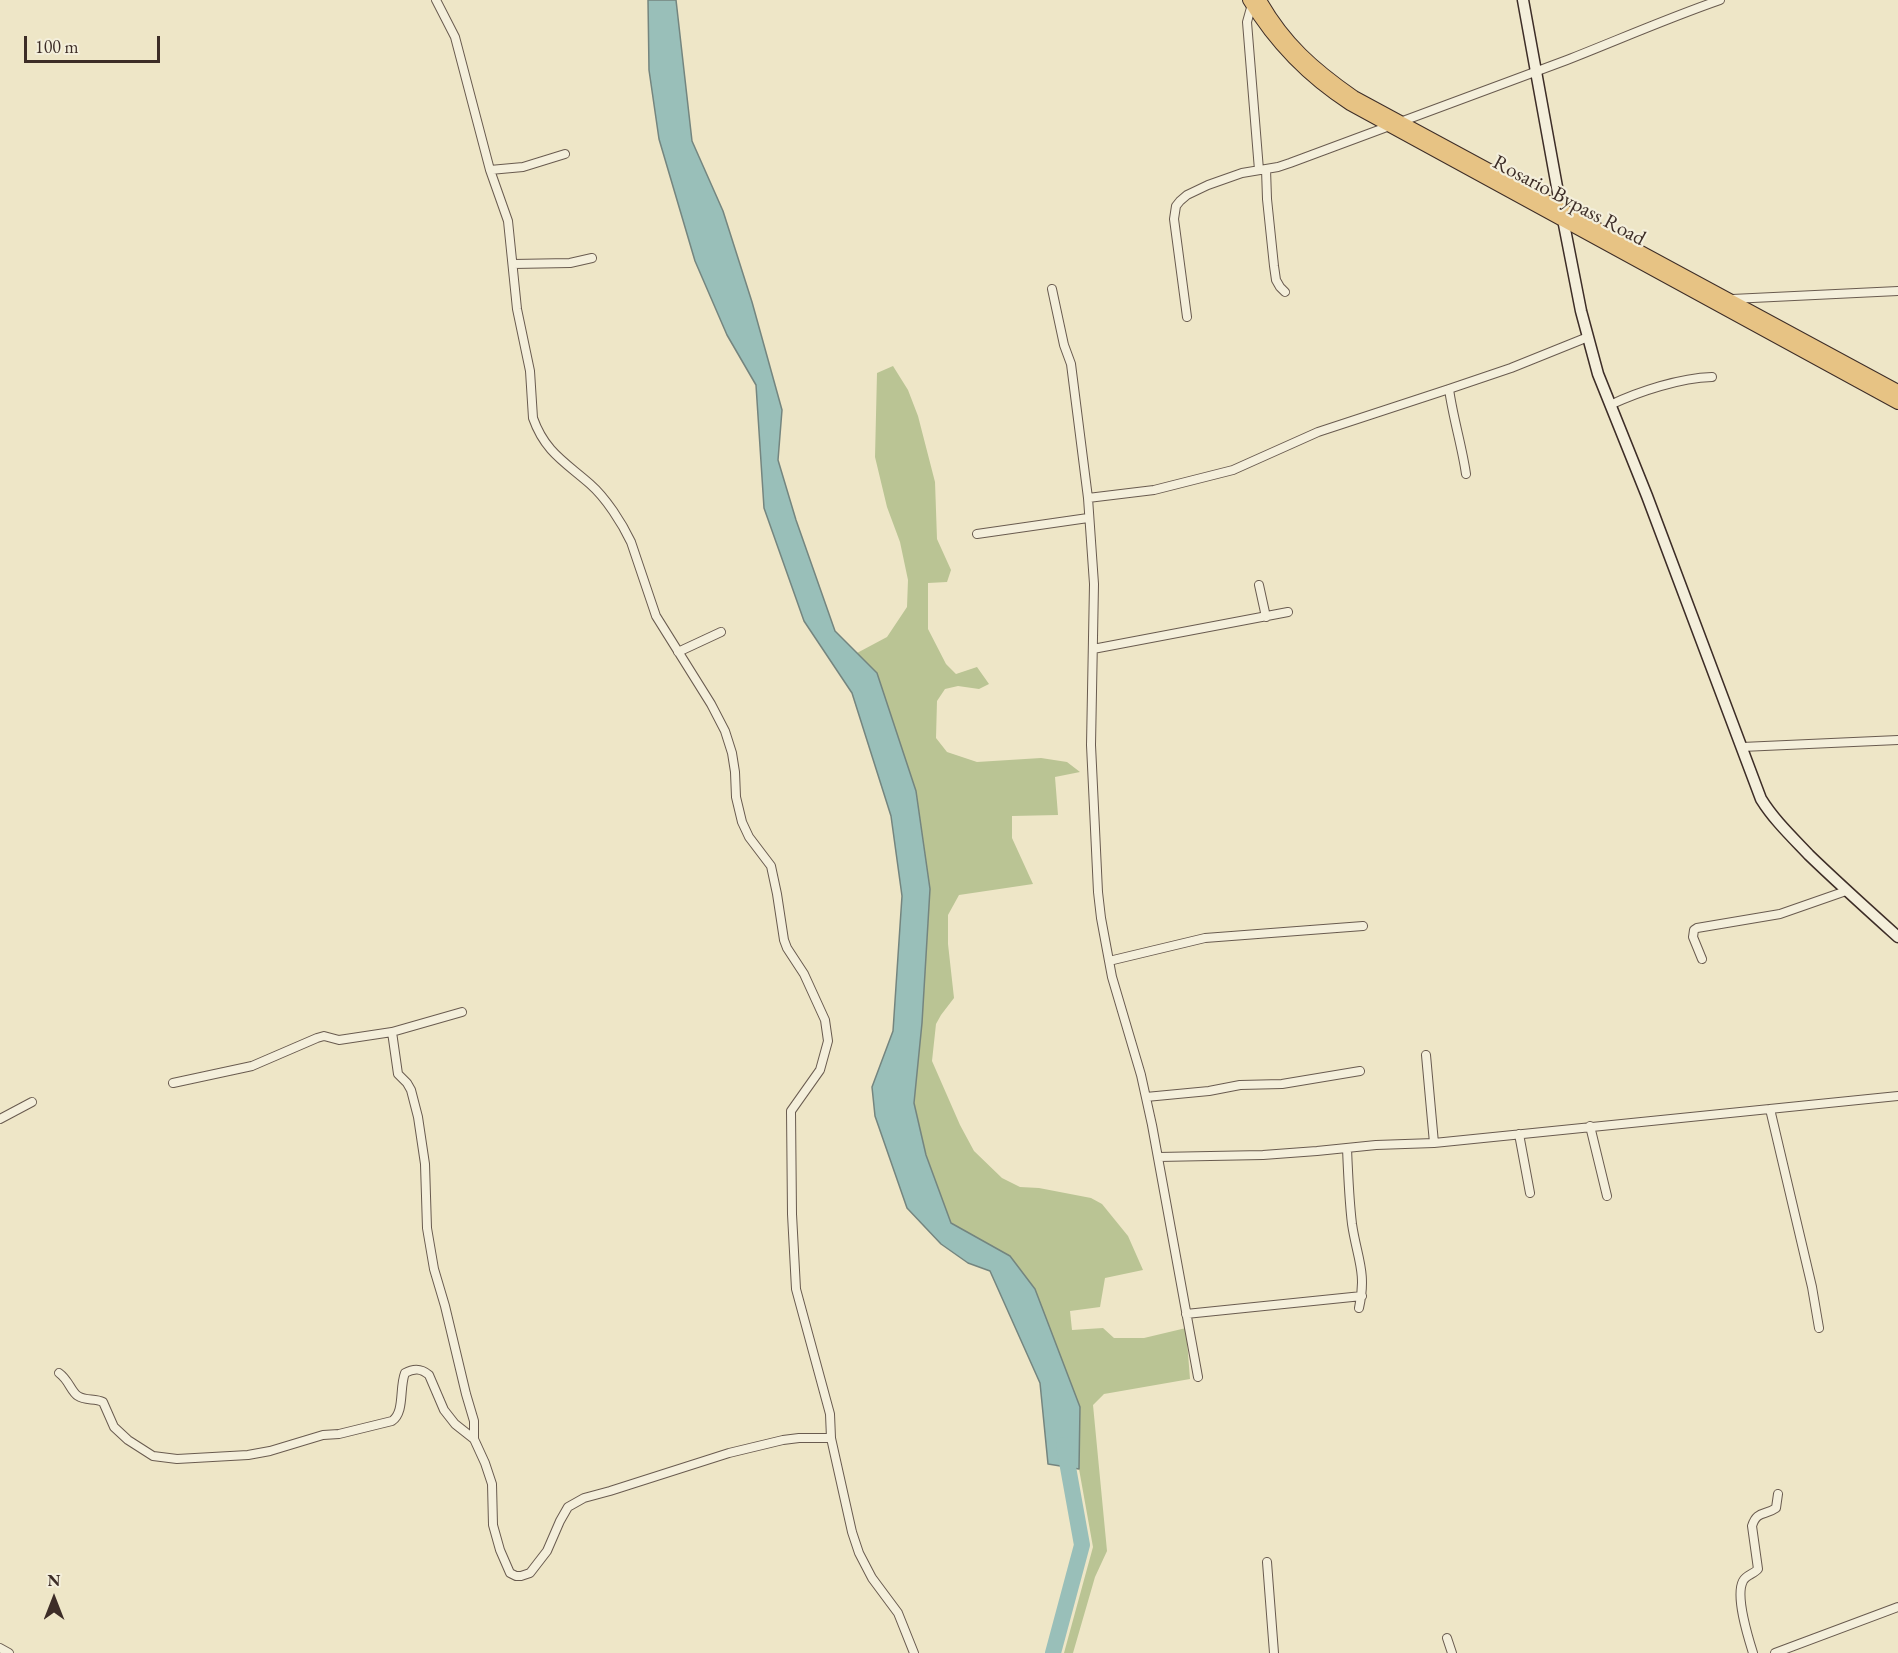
<!DOCTYPE html>
<html>
<head>
<meta charset="utf-8">
<style>
	body { margin:0 }
	#map { position:relative; width:1898px; height:1653px; overflow:hidden; background:#eee6c7; font-family:"EB Garamond",serif }
	canvas { display:block }
	.north { position:absolute; left:24px; top:1569px; width:60px; height:60px; -webkit-text-stroke:4px #f4efdb; paint-order:stroke; rotate:0deg; font-size:16px; font-weight:700; line-height:24px; text-align:center; color:#3d2d27 }
	.north::after { content:''; display:block; margin:auto; width:21px; height:27px; background:#3d2d27; clip-path:polygon(50% 0,100% 100%,50% 72%,0 100%) }
	.scale { position:absolute; left:24px; top:36px; width:136px; height:27px; box-sizing:border-box; border:3px solid #3d2d27; border-top:0; padding-left:8px; font-size:18px; line-height:21px; white-space:nowrap; color:#3d2d27; -webkit-text-stroke:4px #f4efdb; paint-order:stroke }
</style>
</head>
<body>
<div id="map">
<canvas width="1898" height="1653"></canvas>
<div class="north">N</div>
<div class="scale">100 m</div>
</div>
<script>
const c = document.querySelector('canvas').getContext('2d');
c.lineJoin = 'round';
function paint(path, color) { c.fillStyle = color; c.fill(path, 'evenodd'); }
function strokePath(path, color, width, dash) { c.strokeStyle = color; c.lineWidth = width; c.lineCap = dash ? 'butt' : 'round'; c.setLineDash(dash || []); c.stroke(path); }
function write(font, color, halo, rows, align = 'center') {
  c.font = font + ' "EB Garamond",serif'; c.lineWidth = 4.5; c.setLineDash([]); c.textBaseline = 'middle'; c.strokeStyle = halo; c.fillStyle = color; for (const [text, x, y, turn = 0] of rows) {
    c.save(); c.translate(x, y); c.rotate((+turn || 0) * Math.PI / 180); c.textAlign = isNaN(turn) ? turn : align; if (halo) c.strokeText(text, 0, 0); c.fillText(text, 0, 0); c.restore();
  }
}
const green = new Path2D(`
	M 893,366 L 908,390 L 918,416 L 935,482 L 937,539 L 951,570 L 947,582 L 928,583 L 928,629 L 946,664 L 956,674 L 977,667 L 989,684 L 979,689 L 958,686 L 945,689 L 937,701 L 936,738 L 947,752 L 977,762 L 1041,758 L 1067,762 L 1080,772 L 1055,777 L 1058,815 L 1012,816 L 1012,838 L 1033,884 L 959,895 L 948,915 L 948,944 L 954,998 L 941,1015 L 936,1024 L 932,1061 L 960,1125 L 974,1151 L 1002,1178 L 1020,1187 L 1039,1188 L 1091,1198 L 1102,1204 L 1128,1236 L 1143,1270 L 1105,1278 L 1100,1307 L 1070,1311 L 1072,1330 L 1103,1328 L 1114,1338 L 1144,1338 L 1186,1328 L 1190,1379 L 1104,1394 L 1093,1405 L 1107,1551 L 1095,1577 L 1073,1653 L 1064,1653 L 1093,1547 L 1079,1469 L 1080,1407 L 1010,1257 L 951,1223 L 926,1155 L 914,1103 L 922,1023 L 930,889 L 877,674 L 857,653 L 887,637 L 907,607 L 908,580 L 900,542 L 887,507 L 875,457 L 877,373 Z`);
const water = new Path2D(`
	M 648,0 L 676,0 L 692,141 L 723,211 L 752,302 L 782,410 L 778,460 L 796,520 L 835,631 L 877,673 L 916,791 L 930,889 L 922,1023 L 914,1103 L 926,1155 L 951,1223 L 1010,1256 L 1035,1289 L 1080,1407 L 1079,1469 L 1048,1464 L 1040,1383 L 990,1271 L 968,1263 L 941,1244 L 907,1208 L 875,1116 L 872,1087 L 893,1031 L 902,896 L 891,816 L 852,693 L 804,621 L 764,508 L 756,385 L 727,335 L 695,261 L 659,139 L 649,70 Z`);
const river = new Path2D(`
	M 1053,1653 L 1082,1545 L 1064,1445`);
const street = new Path2D(`
	M 436,0 L 455,37 L 490,170 L 508,221 L 517,309 L 530,371 L 533,418 C 545,452 565,462 590,484 C 606,498 622,523 631,542 L 656,616 L 711,704 L 725,731 L 732,753 L 735,772 L 736,797 L 742,822 L 749,837 L 771,866 L 777,894 L 784,940 L 787,948 L 804,974 L 825,1020 L 828,1041 L 820,1070 L 791,1111 L 792,1214 L 796,1289 L 830,1414 L 831,1438 L 852,1532 L 859,1553 L 872,1578 L 898,1613 L 914,1653
	M 1252,4 L 1247,22 L 1259,170
	M 1266,169 L 1267,199 L 1274,266 L 1276,280 L 1280,287 L 1285,292
	M 490,170 L 523,167 L 565,154
	M 513,264 L 570,263 L 592,258
	M 1052,289 L 1064,345 L 1071,364 L 1088,498 L 1094,584 L 1091,745 L 1098,892 L 1101,918 L 1112,977 L 1141,1075 L 1152,1125 L 1198,1377
	M 1732,299 L 1898,291
	M 1187,317 L 1174,219 L 1176,206 L 1180,201 L 1187,195 L 1208,185 L 1242,173 L 1278,167 L 1290,163 C 1382,128 1475,95 1567,60 C 1618,40 1668,18 1720,0
	M 1449,389 C 1453,418 1462,446 1466,474
	M 1610,405 C 1640,391 1680,378 1712,377
	M 1088,498 L 1154,490 L 1233,470 L 1318,432 L 1449,389 L 1511,368 L 1588,337
	M 977,534 L 1088,518
	M 1259,585 L 1266,617
	M 1093,649 L 1288,612
	M 678,652 L 721,632
	M 1742,747 L 1898,740
	M 1702,959 L 1693,937 L 1694,930 L 1697,928 L 1780,914 L 1846,891
	M 1109,961 L 1205,938 L 1363,926
	M 392,1032 L 398,1074 L 407,1083 L 411,1090 L 418,1117 L 425,1164 L 427,1228 L 434,1269 L 445,1306 L 466,1394 L 474,1421 L 474,1439
	M 1426,1055 L 1434,1143
	M 173,1083 L 252,1066 L 317,1038 L 324,1036 L 339,1040 L 392,1032 L 462,1012
	M 1146,1097 L 1209,1091 L 1240,1085 L 1282,1084 L 1360,1071
	M 1770,1109 L 1812,1287 L 1819,1328
	M 0,1119 L 32,1102
	M 1590,1126 L 1607,1196
	M 1519,1134 L 1530,1193
	M 1347,1148 C 1348,1173 1349,1199 1352,1224 C 1357,1258 1367,1272 1359,1308
	M 1158,1157 L 1263,1155 L 1317,1151 L 1376,1145 L 1434,1143 L 1898,1096
	M 1186,1314 L 1362,1296
	M 59,1373 C 69,1380 71,1392 78,1396 C 85,1401 95,1398 103,1402 L 114,1427 L 128,1440 L 153,1456 L 177,1459 L 248,1455 L 270,1451 L 323,1435 L 339,1434 L 392,1421 C 405,1412 399,1388 405,1373 C 414,1368 421,1368 429,1375 L 444,1410 L 455,1424 L 474,1439 L 485,1463 L 492,1484 L 493,1525 L 500,1550 L 510,1573 L 516,1576 L 521,1576 L 530,1573 L 547,1551 L 560,1521 L 568,1507 L 584,1498 L 610,1491 L 729,1453 L 783,1440 L 799,1438 L 831,1438
	M 1267,1562 L 1274,1653
	M 1447,1638 L 1452,1653
	M 0,1648 L 9,1653
	M 1753,1653 C 1748,1637 1735,1596 1743,1581 C 1746,1575 1754,1574 1758,1569 L 1752,1526 C 1757,1510 1765,1516 1776,1508 L 1778,1494
	M 1775,1653 L 1898,1607`);
const secondary = new Path2D(`
	M 1523,0 L 1561,209 L 1581,311 L 1598,374 L 1647,496 L 1761,799 C 1774,820 1792,837 1809,855 C 1838,883 1868,910 1898,937`);
const primary = new Path2D(`
	M 1249,0 C 1275,43 1308,77 1350,104 L 1898,403
	M 1260,0 C 1284,43 1314,69 1354,97 L 1898,391`);
const streetNames = [
	["Rosario Bypass Road",1569,201,28]
];
paint(green, '#bac494');
paint(water, '#99bfb9');
strokePath(water, '#74857f', 1.5);
strokePath(river, '#99bfb9', 16);
strokePath(street, '#695b4f', 10);
strokePath(secondary, '#3d2d27', 13);
strokePath(primary, '#3d2d27', 14);
strokePath(street, '#f4efdb', 8);
strokePath(secondary, '#f4efdb', 10);
strokePath(primary, '#e7c384', 12);
write('21px', '#3d2d27', '#f4efdb', streetNames);
</script>
</body>
</html>
